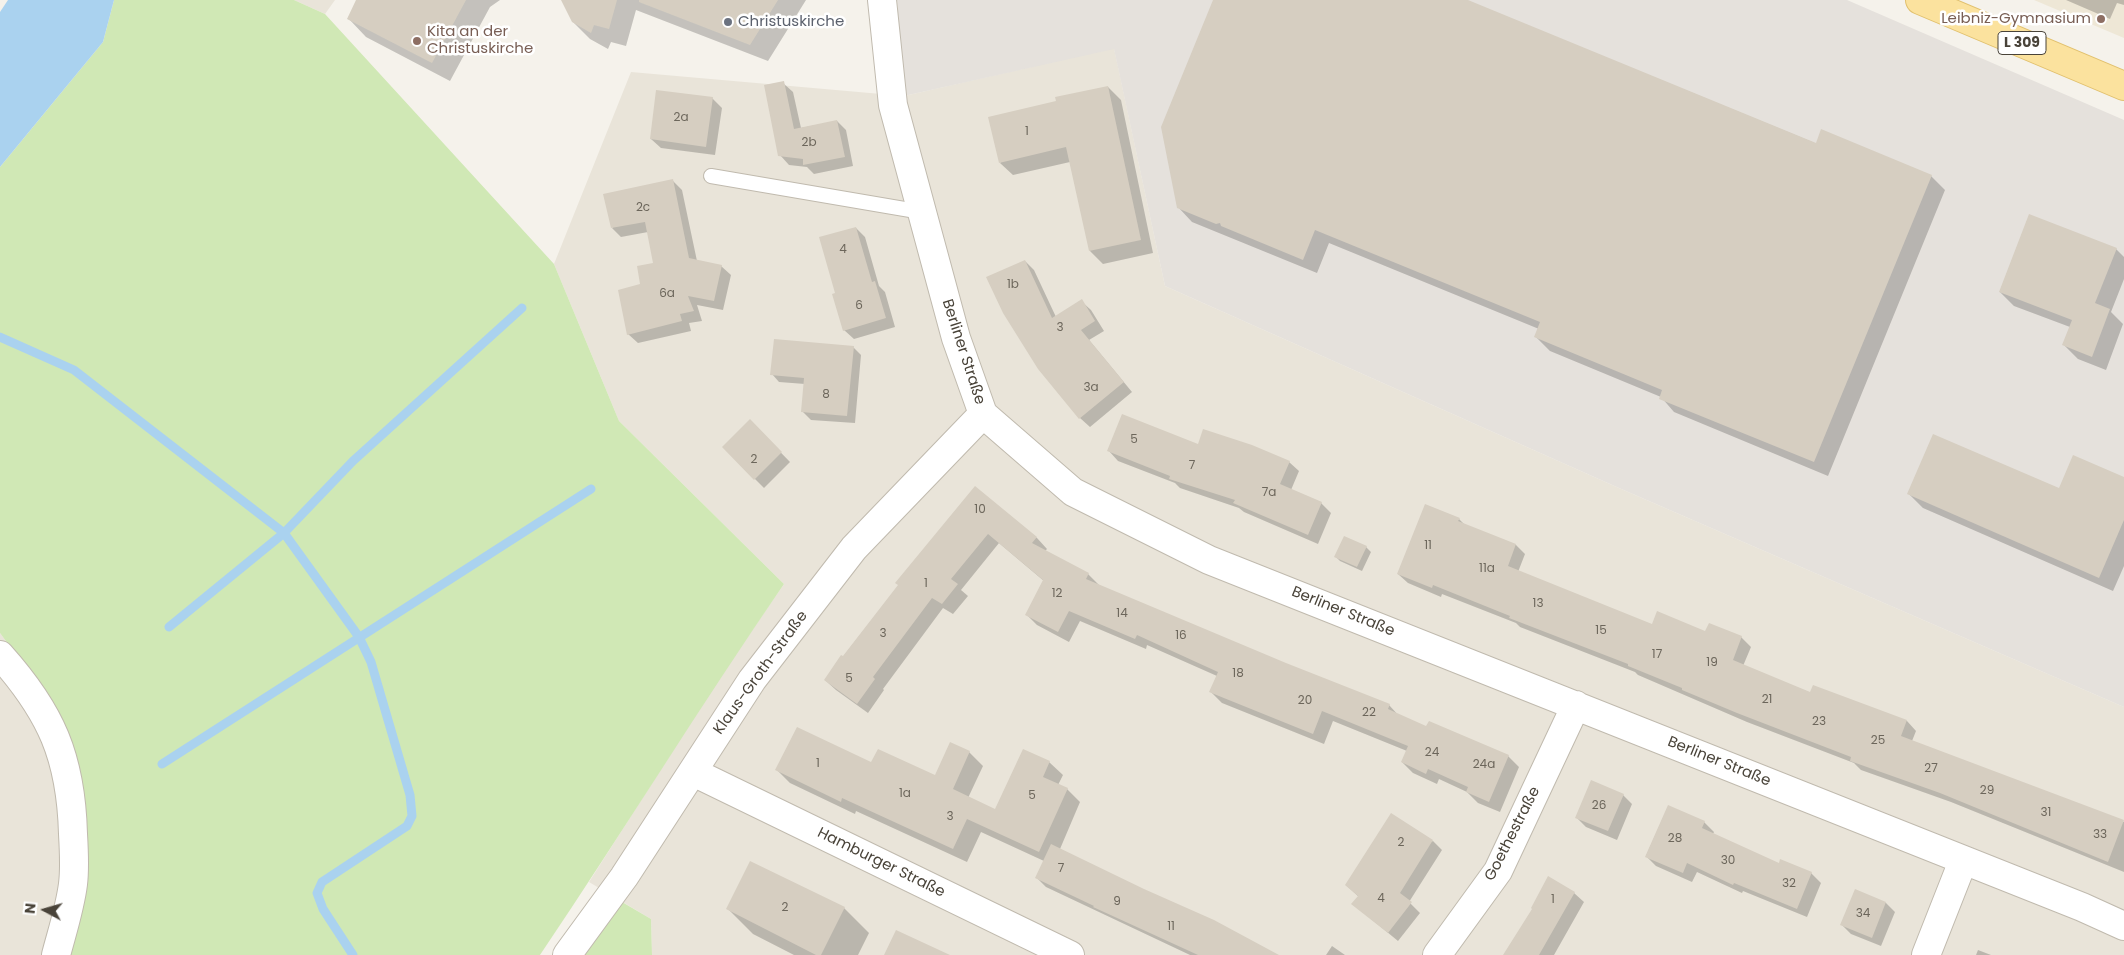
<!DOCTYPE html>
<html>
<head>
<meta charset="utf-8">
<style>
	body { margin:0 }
	#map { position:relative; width:2124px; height:955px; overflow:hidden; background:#f5f2eb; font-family:Poppins,sans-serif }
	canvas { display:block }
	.north { position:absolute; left:20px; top:885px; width:50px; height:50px; -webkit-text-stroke:4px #fff; paint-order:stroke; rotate:276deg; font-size:14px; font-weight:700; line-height:20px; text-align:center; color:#494339 }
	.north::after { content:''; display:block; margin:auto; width:18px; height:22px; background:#494339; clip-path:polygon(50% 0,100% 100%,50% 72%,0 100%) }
</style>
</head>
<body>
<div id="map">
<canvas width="2124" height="955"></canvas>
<div class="north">N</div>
</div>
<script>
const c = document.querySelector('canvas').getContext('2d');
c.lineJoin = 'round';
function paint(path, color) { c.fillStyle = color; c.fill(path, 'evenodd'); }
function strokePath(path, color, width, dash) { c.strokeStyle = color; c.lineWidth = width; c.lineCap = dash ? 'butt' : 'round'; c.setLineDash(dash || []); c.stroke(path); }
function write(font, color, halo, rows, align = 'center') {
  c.font = font + ' Poppins,sans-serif'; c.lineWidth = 5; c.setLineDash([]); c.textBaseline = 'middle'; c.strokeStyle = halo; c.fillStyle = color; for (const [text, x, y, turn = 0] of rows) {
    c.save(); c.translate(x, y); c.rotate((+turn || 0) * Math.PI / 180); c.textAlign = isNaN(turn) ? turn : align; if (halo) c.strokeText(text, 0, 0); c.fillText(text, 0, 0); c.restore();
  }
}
const residential = new Path2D(`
	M 294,0 L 335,0 L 325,14 Z
	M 1114,48 L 1165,286 L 1619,488 L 2124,707 L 2124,955 L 652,955 L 651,919 L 589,882 L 721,675 L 784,584 L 619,421 L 554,264 L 631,72 L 904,96 Z
	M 0,633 L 39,686 L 68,746 L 65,955 L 0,955 Z`);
const industrial = new Path2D(`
	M 897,0 L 1847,0 L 2124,120 L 2124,707 L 1619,488 L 1165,286 L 1114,49 L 904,96 Z`);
const education = new Path2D(`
	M 2034,0 L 2124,0 L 2124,38 Z`);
const green = new Path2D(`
	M 114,0 L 294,0 L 325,14 L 554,264 L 619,421 L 784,584 C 700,706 623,832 540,955 L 65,955 L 79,886 L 39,686 L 0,633 L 0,167 L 103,42 Z
	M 622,902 L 651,919 L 652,955 L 581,955 Z`);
const water = new Path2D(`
	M 8,0 L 114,0 L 103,42 L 0,167 L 0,12 Z`);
const shadow = new Path2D(`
	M 358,0 L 500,0 L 490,7 L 450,81 L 366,37 L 348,18 Z
	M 568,0 L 806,0 L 768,61 L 636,10 L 626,46 L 611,42 L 608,49 L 590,39 L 573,22 Z
	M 1214,0 L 1465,0 L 1817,144 L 1931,176 L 1945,190 L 1828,476 L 1674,412 L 1661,397 L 1550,351 L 1536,337 L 1539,329 L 1329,243 L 1317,273 L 1192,222 L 1178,207 Z
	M 2066,0 L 2124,0 L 2124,5 L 2117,3 L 2110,19 Z
	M 783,83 L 793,92 L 801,128 L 837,121 L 846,130 L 853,166 L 814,174 L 807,167 L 789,165 L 780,155 Z
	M 1108,87 L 1121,100 L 1153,253 L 1103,264 L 1090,251 L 1070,162 L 1013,175 L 1000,163 L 1058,102 Z
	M 712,98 L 722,108 L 715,155 L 661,148 L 651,139 Z
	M 673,181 L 682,190 L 697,261 L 721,266 L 731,275 L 723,310 L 697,305 L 702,321 L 689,323 L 691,331 L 638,343 L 628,334 L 642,285 L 654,264 L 648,232 L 621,237 L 612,228 Z
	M 856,228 L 865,237 L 879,286 L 885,292 L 895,327 L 854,339 L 844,330 L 837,294 Z
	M 2116,249 L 2124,257 L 2124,279 L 2111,312 L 2123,324 L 2106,370 L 2078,359 L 2064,345 L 2070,327 L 2014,306 L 2000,292 Z
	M 1025,261 L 1034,270 L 1056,317 L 1081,301 L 1091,310 L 1104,331 L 1089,340 L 1132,392 L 1090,427 L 1080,418 Z
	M 853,347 L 861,355 L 855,423 L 811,420 L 803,412 L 805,384 L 779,382 L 772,374 Z
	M 750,421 L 790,462 L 764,488 L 723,447 Z
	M 1199,445 L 1289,462 L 1299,471 L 1291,490 L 1321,503 L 1331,513 L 1318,544 L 1244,512 L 1239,508 L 1180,488 L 1175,483 L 1118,461 L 1109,451 Z
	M 2124,478 L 2124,566 L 2113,591 L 1923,508 L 1909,494 L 2060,490 Z
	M 975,488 L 1037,538 L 1047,549 L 1045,551 L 1088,574 L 1100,586 L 1285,664 L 1389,705 L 1399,716 L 1427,728 L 1508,756 L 1519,767 L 1500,812 L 1478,803 L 1467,792 L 1439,779 L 1437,784 L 1413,773 L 1402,762 L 1407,751 L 1333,721 L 1324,744 L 1222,703 L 1211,692 L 1217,676 L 1147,645 L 1146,649 L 1080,621 L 1069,642 L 1037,625 L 1027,615 L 1044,581 L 999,543 L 961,590 L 968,596 L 953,614 L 943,608 L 883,689 L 884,690 L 868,713 L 836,690 L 825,680 Z
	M 1459,519 L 1465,525 L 1516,545 L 1525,554 L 1518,572 L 1653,626 L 1741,637 L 1751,647 L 1743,666 L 1811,693 L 1814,687 L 1907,721 L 1916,731 L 1912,741 L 2124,822 L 2124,872 L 1951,802 L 1861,770 L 1854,763 L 1747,722 L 1638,675 L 1635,672 L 1520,627 L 1516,623 L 1442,594 L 1441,597 L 1408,583 L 1398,574 Z
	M 1366,547 L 1371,552 L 1362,571 L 1340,561 L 1336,557 Z
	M 951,744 L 969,752 L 983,766 L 968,798 L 995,811 L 1049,762 L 1063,775 L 1058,785 L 1067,789 L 1080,802 L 1060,849 L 1265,955 L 1190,955 L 1046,887 L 1037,878 L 1044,861 L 981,832 L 967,862 L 856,811 L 855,814 L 790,783 L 777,770 L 872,764 L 935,777 Z
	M 1623,795 L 1632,804 L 1617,840 L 1586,827 L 1576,817 Z
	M 1668,807 L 1704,822 L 1714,832 L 1713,834 L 1780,865 L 1811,873 L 1821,883 L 1807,917 L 1743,891 L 1742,893 L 1697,872 L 1692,882 L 1656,866 L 1646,856 Z
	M 1433,841 L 1442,850 L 1409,902 L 1420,913 L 1398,941 L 1353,904 L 1359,897 L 1346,885 Z
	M 1855,891 L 1886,903 L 1895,912 L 1881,946 L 1851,934 L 1842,925 Z
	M 1574,893 L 1584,902 L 1554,955 L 1504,955 Z
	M 844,908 L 869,933 L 858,955 L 794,955 L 753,934 L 728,909 Z
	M 1332,946 L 1345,955 L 1326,955 Z
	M 1978,950 L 1991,955 L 1976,955 Z`);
const stream = new Path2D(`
	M 0,337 L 74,370 L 284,533 L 359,637 L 371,662 L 410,795 L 412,816 L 407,826 L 322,882 L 317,893 L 323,909 L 353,955
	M 169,627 L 284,533 L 353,461 L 522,308
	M 162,764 L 591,489`);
const building = new Path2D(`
	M 356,0 L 466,0 L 432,63 L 347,19 Z
	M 561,0 L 617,0 L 609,29 L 594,25 L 591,33 L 572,22 Z
	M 639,0 L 778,0 L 750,45 L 639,2 Z
	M 1213,0 L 1468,0 L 1816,143 L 1821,129 L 1932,175 L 1814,462 L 1659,399 L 1662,390 L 1534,337 L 1540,322 L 1315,230 L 1303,260 L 1221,226 L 1220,223 L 1216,224 L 1177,208 L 1161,127 Z
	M 784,81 L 794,129 L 837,120 L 845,157 L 803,165 L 803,159 L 778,156 L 764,85 Z
	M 1108,86 L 1141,240 L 1089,251 L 1066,147 L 999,163 L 988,117 L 1056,101 L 1055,97 Z
	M 656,90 L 713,97 L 706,147 L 650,139 Z
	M 673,179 L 689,258 L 722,265 L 714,301 L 688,296 L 694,311 L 680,314 L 682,321 L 627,335 L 618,290 L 640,284 L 637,266 L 653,263 L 645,222 L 611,228 L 603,194 Z
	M 2029,214 L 2117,248 L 2095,303 L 2110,309 L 2092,357 L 2062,345 L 2072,320 L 1999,292 Z
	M 856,227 L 872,282 L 875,281 L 886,318 L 843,331 L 832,294 L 835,293 L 819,237 Z
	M 1025,260 L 1052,318 L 1082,299 L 1095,321 L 1081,330 L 1124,382 L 1079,419 L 1038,369 L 1003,313 L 986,277 Z
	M 774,339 L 854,346 L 847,416 L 801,412 L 804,378 L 770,375 Z
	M 1122,414 L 1198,444 L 1203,429 L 1252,445 L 1290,461 L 1280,484 L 1322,502 L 1308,535 L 1233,503 L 1235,500 L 1169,479 L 1170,476 L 1107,451 Z
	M 750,419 L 782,452 L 754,480 L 722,447 Z
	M 1933,434 L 2059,488 L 2073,455 L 2124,477 L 2124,520 L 2099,578 L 1907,494 Z
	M 975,486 L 1037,537 L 1032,543 L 1089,573 L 1086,579 L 1286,663 L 1390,704 L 1388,709 L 1426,726 L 1429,721 L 1509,755 L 1489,802 L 1466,792 L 1468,787 L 1428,769 L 1426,774 L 1401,762 L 1408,746 L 1322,711 L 1313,734 L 1209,692 L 1218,672 L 1137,635 L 1135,639 L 1069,611 L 1058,632 L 1025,615 L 1043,580 L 988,534 L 951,579 L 958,584 L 942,604 L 932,598 L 873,677 L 875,679 L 857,704 L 824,680 L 841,655 L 843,656 L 898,585 L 895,583 Z
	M 1425,504 L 1460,518 L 1458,521 L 1516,544 L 1508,566 L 1652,624 L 1657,611 L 1705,631 L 1709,623 L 1742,636 L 1733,660 L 1810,692 L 1813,685 L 1907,720 L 1901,736 L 2124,820 L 2108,862 L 1940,793 L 1850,761 L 1851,757 L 1737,713 L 1682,690 L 1682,688 L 1628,666 L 1628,664 L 1509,618 L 1510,616 L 1433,585 L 1432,588 L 1397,574 Z
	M 1344,536 L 1367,546 L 1357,567 L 1334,557 Z
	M 797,727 L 871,762 L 878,749 L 935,775 L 950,742 L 970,751 L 953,789 L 995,809 L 1023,749 L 1050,761 L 1043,777 L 1068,788 L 1039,852 L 967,819 L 953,849 L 842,798 L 841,802 L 775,770 Z
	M 1591,780 L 1624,794 L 1608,831 L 1575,818 Z
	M 1668,805 L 1705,821 L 1702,828 L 1779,863 L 1780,859 L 1812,872 L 1797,909 L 1734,883 L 1733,885 L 1687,863 L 1683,873 L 1645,857 Z
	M 1391,813 L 1433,840 L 1400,893 L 1412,902 L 1388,933 L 1351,904 L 1358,896 L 1345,885 Z
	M 1051,844 L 1144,889 L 1214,920 L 1279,955 L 1198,955 L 1093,907 L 1094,906 L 1035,878 Z
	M 750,861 L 845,907 L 821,955 L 816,955 L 726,909 Z
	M 1548,876 L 1575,892 L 1539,955 L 1503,955 L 1532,909 L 1531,908 Z
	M 1855,889 L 1886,902 L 1872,938 L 1840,925 Z
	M 896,930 L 950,955 L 884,955 Z`);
const service = new Path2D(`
	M 711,176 L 922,212`);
const minor = new Path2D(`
	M 882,0 L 893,105 L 956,338 L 983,414 L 1073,492 L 1209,560 L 2082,907 L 2124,926
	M 0,655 C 51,712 71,757 73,834 C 74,851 75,868 73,884 C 70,908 62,932 56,955
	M 693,772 L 1070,955
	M 567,955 L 624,877 L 752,680 L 854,548 L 983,414
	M 1437,955 L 1498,871 L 1576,705
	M 1926,955 L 1963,861`);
const primary = new Path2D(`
	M 1920,0 L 2124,86`);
const markers = [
	[2101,19,5,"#8d6e63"],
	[728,22,5,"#6b7280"],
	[417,41,5,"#8d6e63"]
];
const numberNames = [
	["2a",681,118],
	["1",1027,132],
	["2b",809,143],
	["2c",643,208],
	["4",843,250],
	["1b",1013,285],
	["6a",667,294],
	["6",859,306],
	["3",1060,328],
	["3a",1091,388],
	["8",826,395],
	["5",1134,440],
	["2",754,460],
	["7",1192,466],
	["7a",1269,493],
	["10",980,510],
	["11",1428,546],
	["11a",1487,569],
	["1",926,584],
	["12",1057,594],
	["13",1538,604],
	["14",1122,614],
	["15",1601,631],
	["3",883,634],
	["16",1181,636],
	["17",1657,655],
	["19",1712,663],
	["18",1238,674],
	["5",849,679],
	["21",1767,700],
	["20",1305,701],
	["22",1369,713],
	["23",1819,722],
	["25",1878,741],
	["24",1432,753],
	["1",818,764],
	["24a",1484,765],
	["27",1931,769],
	["29",1987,791],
	["1a",905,794],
	["5",1032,796],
	["26",1599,806],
	["31",2046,813],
	["3",950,817],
	["33",2100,835],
	["28",1675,839],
	["2",1401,843],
	["30",1728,861],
	["7",1061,869],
	["32",1789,884],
	["4",1381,899],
	["1",1553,900],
	["9",1117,902],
	["2",785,908],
	["34",1863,914],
	["11",1171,927]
];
const shields = [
	[2022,43,48]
];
const shieldNames = [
	["L 309",2022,43]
];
const educationNames = [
	["Leibniz-Gymnasium",2091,19],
	["Kita an der",427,32,"left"],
	["Christuskirche",427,49,"left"]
];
const worshipNames = [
	["Christuskirche",738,22]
];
const streetNames = [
	["Berliner Straße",963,352,72],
	["Berliner Straße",1343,612,22],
	["Klaus-Groth-Straße",761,673,-54],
	["Berliner Straße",1719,762,22],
	["Goethestraße",1513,834,-63],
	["Hamburger Straße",881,863,26]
];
paint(residential, '#e9e4d9');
paint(industrial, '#e5e1dc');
paint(education, '#eee7d6');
paint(green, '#d0e8b5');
paint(water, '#aad2ef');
paint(shadow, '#0003');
strokePath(stream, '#aad2ef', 9);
paint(building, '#d6cec1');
strokePath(service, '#c0baae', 16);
strokePath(minor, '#c0baae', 30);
strokePath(primary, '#e1c06d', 30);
strokePath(service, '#fff', 14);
strokePath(minor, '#fff', 28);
strokePath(primary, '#fbe29e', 28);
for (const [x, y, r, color] of markers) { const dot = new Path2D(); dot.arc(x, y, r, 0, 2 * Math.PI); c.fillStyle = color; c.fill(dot); strokePath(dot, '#fff', 2); }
write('12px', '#6c665b', null, numberNames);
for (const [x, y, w] of shields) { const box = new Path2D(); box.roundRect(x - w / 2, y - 11.5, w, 23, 4); c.fillStyle = '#fff'; c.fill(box); strokePath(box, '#494339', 1); }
write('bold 14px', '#494339', null, shieldNames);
write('15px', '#785e54', '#fff', educationNames, 'right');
write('15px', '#5b616d', '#fff', worshipNames, 'left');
write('15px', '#494339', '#fff', streetNames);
</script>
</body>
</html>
